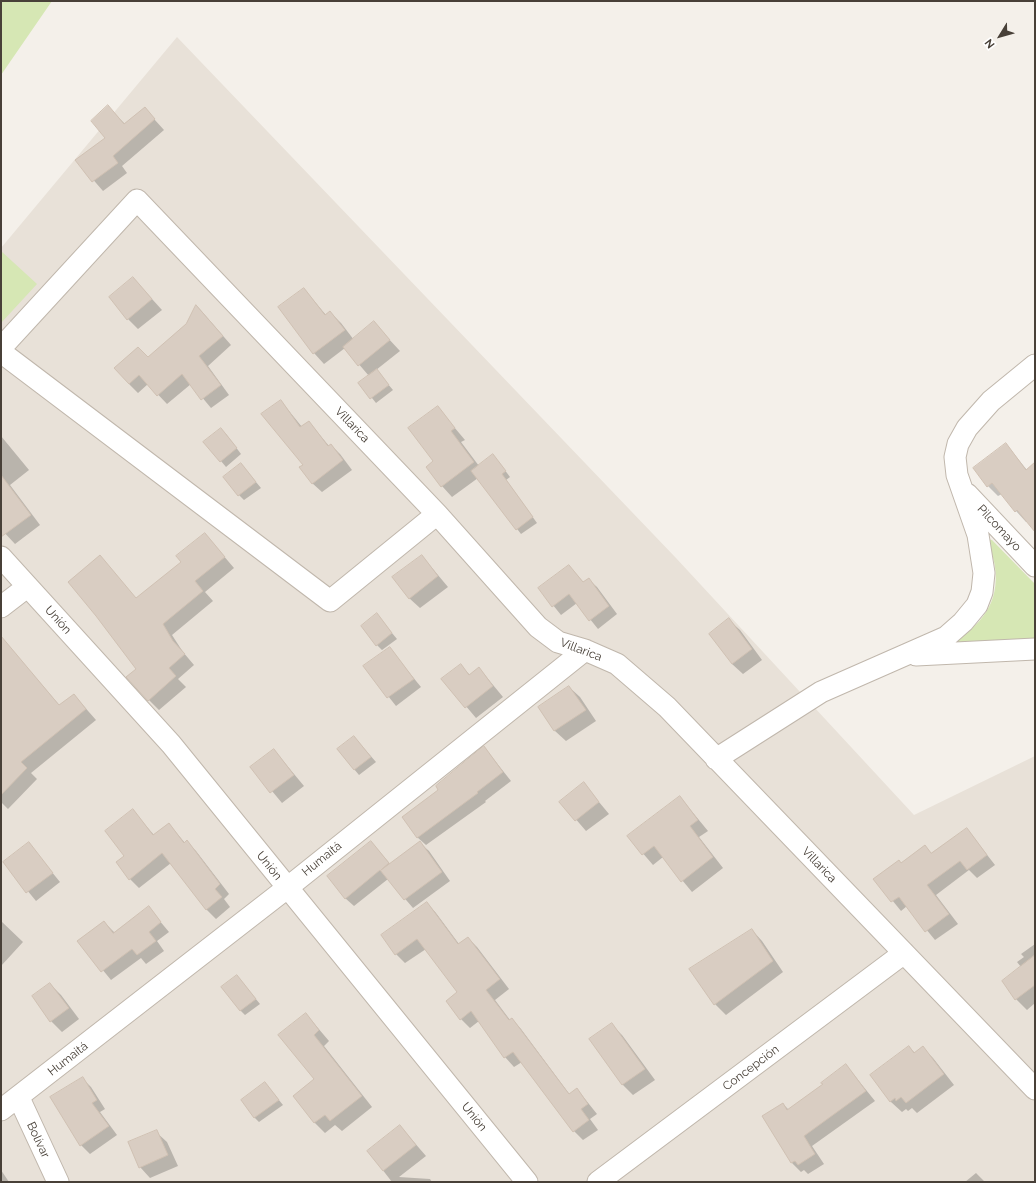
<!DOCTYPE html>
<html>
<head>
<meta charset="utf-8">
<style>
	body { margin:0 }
	#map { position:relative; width:1036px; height:1183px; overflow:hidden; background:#f4f0ea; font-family:Raleway,sans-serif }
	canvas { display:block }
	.frame { position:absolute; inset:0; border:2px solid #484038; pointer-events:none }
	.north { position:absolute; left:980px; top:16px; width:40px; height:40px; -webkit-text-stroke:3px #fff; paint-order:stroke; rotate:233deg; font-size:11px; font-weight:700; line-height:16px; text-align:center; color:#484038 }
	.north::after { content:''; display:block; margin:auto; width:14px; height:18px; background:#484038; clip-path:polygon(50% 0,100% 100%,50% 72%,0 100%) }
</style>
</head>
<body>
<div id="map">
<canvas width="1036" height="1183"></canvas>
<div class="frame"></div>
<div class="north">N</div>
</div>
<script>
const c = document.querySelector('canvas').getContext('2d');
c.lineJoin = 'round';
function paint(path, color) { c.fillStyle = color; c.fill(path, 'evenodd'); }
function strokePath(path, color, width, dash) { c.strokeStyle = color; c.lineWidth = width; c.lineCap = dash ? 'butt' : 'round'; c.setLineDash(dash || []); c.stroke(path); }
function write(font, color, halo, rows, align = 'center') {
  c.font = font + ' Raleway,sans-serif'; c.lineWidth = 3; c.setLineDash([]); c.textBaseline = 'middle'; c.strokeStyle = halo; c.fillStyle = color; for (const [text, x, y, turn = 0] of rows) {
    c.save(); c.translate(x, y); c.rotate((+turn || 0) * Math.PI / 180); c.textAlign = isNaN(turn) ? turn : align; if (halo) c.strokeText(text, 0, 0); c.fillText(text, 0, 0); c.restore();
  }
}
const residential = new Path2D(`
	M 177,37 L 676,558 L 914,815 L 1035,756 L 1035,1182 L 1,1182 L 1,248 Z`);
const green = new Path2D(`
	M 1,1 L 52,1 L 1,75 Z
	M 1,251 L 37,284 L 1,323 Z
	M 988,539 L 992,540 L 1035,584 L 1035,638 L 951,645 L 951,642 C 981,627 1000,602 995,567 C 994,558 989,549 988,539 Z`);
const shadow = new Path2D(`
	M 108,107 L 125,124 L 145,109 L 164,130 L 122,166 L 127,173 L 103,191 L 76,160 L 107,138 Z
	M 133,278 L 162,310 L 138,329 L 128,319 Z
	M 304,289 L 326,315 L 330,312 L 341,323 L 354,340 L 374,323 L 400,351 L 376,370 L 393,390 L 376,403 L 360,383 L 369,376 L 345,348 L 324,364 L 314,353 Z
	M 197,306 L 231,345 L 208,366 L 229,395 L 211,408 L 191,384 L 167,404 L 148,384 L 138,393 L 129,384 L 148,358 L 187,325 Z
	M 281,401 L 302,427 L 309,422 L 329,446 L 331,445 L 340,454 L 352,470 L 322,492 L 312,483 Z
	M 438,408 L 465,440 L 461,442 L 479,466 L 498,461 L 510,477 L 506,480 L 537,523 L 521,534 L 478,478 L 452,497 L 442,486 L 434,462 Z
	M 226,434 L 241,454 L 226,467 L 205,442 Z
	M 1,436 L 29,470 L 10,485 L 40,525 L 15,544 L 1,529 Z
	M 1006,444 L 1027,470 L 1035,464 L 1035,530 L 1027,521 L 1026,522 L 1016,511 L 1002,494 L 998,496 L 988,486 Z
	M 241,464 L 261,488 L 244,500 L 239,495 Z
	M 205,534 L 234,568 L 205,592 L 213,601 L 172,635 L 183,652 L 194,665 L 178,679 L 186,687 L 159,710 L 149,700 L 137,669 L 136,599 L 183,562 Z
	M 422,556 L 448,587 L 420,608 L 409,598 Z
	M 569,566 L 584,583 L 588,579 L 597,587 L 617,614 L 598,629 L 577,603 L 561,615 L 540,589 Z
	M 377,615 L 397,639 L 382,650 L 377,645 Z
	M 729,620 L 740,630 L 762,660 L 743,674 L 732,664 Z
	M 389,648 L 421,687 L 396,706 L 365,667 Z
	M 11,649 L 60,706 L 74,695 L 96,720 L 31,773 L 37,779 L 8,809 L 1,802 L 1,658 Z
	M 461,666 L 470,675 L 479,668 L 503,697 L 476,718 L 443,679 Z
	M 569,687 L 580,697 L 596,721 L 566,741 L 555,731 L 539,708 Z
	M 354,737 L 376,762 L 359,775 L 338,750 Z
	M 484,747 L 511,781 L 485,801 L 486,802 L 426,845 L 417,837 L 440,790 Z
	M 274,750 L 304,786 L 282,803 L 252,767 Z
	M 584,784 L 609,814 L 586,831 L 561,802 Z
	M 680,797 L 708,831 L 699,837 L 723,868 L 692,892 L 663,857 L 653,865 L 628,836 Z
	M 133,811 L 154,835 L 169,824 L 185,843 L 187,842 L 196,851 L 229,894 L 224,899 L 230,907 L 216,919 L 206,909 L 171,863 L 139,888 L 130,879 L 126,856 Z
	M 967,829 L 995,865 L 977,878 L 969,870 L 936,895 L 958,924 L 935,940 L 907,906 L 901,911 L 875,879 L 901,864 L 925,847 L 932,854 Z
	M 371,842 L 390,864 L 420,843 L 429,851 L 450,881 L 413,908 L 388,879 L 354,906 L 345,898 Z
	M 29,844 L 60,882 L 36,901 L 4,862 Z
	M 427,903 L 436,913 L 459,944 L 468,938 L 477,947 L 509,989 L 495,1000 L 510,1020 L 512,1019 L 521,1029 L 570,1095 L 577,1089 L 597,1114 L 590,1119 L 598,1130 L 583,1140 L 574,1131 L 522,1062 L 514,1067 L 505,1057 L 479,1021 L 470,1028 L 461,1019 L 459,992 L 426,949 L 405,963 L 396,954 Z
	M 149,908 L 169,932 L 157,941 L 164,951 L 146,964 L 141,958 L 111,980 L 79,941 L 104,922 L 115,933 Z
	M 1,921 L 23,942 L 1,966 Z
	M 752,930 L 762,941 L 783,972 L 726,1015 L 715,1004 Z
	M 1035,944 L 1035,1003 L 1027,1010 L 1016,999 L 1021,967 L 1017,962 L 1024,957 L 1021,954 Z
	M 237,976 L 260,1004 L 245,1015 L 240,1010 Z
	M 50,984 L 61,995 L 79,1019 L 62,1032 L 51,1021 Z
	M 306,1014 L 329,1041 L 324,1046 L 372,1107 L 342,1131 L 335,1125 L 325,1133 L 314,1122 L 315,1079 Z
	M 612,1025 L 622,1035 L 655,1080 L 633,1095 L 623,1085 L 591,1040 Z
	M 909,1047 L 915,1053 L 923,1048 L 933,1058 L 954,1085 L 917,1113 L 912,1108 L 908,1111 L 906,1109 L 902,1112 L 891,1102 L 871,1075 Z
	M 846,1065 L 875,1101 L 812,1146 L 824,1164 L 808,1174 L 804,1170 L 801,1172 L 792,1163 L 783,1104 L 789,1110 L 824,1084 Z
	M 82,1078 L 91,1087 L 105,1109 L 100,1112 L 117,1135 L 90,1154 L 81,1145 L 52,1097 Z
	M 265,1083 L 283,1105 L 259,1122 L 254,1117 Z
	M 400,1126 L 426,1156 L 399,1177 L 430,1179 L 432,1182 L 392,1182 L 368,1151 Z
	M 156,1132 L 167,1142 L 178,1166 L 150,1178 L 140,1167 Z
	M 1,1170 L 9,1182 L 1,1182 Z
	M 976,1173 L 985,1182 L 965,1182 Z`);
const building = new Path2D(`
	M 108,105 L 124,124 L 145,107 L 155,119 L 113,156 L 118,163 L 92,182 L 75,160 L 105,138 L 91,121 Z
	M 133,277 L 152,299 L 127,320 L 109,297 Z
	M 304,288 L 325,315 L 330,311 L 345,330 L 313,354 L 278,307 Z
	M 196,305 L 223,336 L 199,356 L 221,385 L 201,400 L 182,374 L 157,396 L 139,375 L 129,384 L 114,368 L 138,347 L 148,357 L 186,324 Z
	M 374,321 L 390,340 L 358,366 L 343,347 Z
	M 377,369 L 389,385 L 370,399 L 358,383 Z
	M 281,400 L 300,427 L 309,421 L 328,446 L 331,444 L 343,460 L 312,484 L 299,467 L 303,465 L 261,414 Z
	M 438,406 L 455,428 L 451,431 L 474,462 L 441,487 L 426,467 L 433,461 L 408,428 Z
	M 221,428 L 237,448 L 220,462 L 203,442 Z
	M 1006,443 L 1026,470 L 1035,462 L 1035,532 L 1017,510 L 1015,512 L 992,483 L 987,487 L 973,468 Z
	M 493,454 L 506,471 L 502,474 L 533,517 L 516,530 L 471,471 Z
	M 241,463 L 256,482 L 238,496 L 223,477 Z
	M 1,475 L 31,515 L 1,537 Z
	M 205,533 L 225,557 L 195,581 L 203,591 L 163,624 L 173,641 L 185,654 L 169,668 L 176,676 L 148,701 L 126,677 L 136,669 L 96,616 L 68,582 L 100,555 L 136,598 L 181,562 L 176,556 Z
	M 422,555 L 438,576 L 409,599 L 392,577 Z
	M 569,565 L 583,582 L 589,578 L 609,606 L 589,621 L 569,594 L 552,607 L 538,588 Z
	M 377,613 L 392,633 L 376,646 L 361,626 Z
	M 729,618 L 752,649 L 732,664 L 709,634 Z
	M 1,636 L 59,705 L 74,694 L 86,709 L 21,762 L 27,768 L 1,795 Z
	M 390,647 L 414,679 L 387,698 L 363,666 Z
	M 461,664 L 469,675 L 479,667 L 493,686 L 465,708 L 441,679 Z
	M 569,686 L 586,710 L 554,731 L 538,707 Z
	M 354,736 L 371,757 L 354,770 L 337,749 Z
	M 484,746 L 503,772 L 477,792 L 478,793 L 417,838 L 402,817 L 438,790 L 436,786 Z
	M 274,749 L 294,775 L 270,793 L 250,767 Z
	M 584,782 L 599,802 L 575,821 L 559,802 Z
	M 680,796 L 698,820 L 690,826 L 713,857 L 681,882 L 654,846 L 642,855 L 627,836 Z
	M 133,809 L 153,835 L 169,823 L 184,843 L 187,840 L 220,884 L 215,889 L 222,897 L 206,910 L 162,853 L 129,880 L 116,862 L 124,856 L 105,831 Z
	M 967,828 L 987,855 L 967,870 L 960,861 L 927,885 L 949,914 L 925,932 L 899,897 L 891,902 L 873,879 L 899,860 L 901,863 L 925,845 L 931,853 Z
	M 371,841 L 389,863 L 381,870 L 420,841 L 442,872 L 404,900 L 380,870 L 345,899 L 327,876 Z
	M 29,842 L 53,873 L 26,893 L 3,862 Z
	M 427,902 L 458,944 L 468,937 L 500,979 L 486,990 L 509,1020 L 512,1018 L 569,1094 L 577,1088 L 588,1104 L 581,1109 L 589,1120 L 573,1132 L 513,1052 L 504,1058 L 471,1011 L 460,1020 L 446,1001 L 457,992 L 417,939 L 395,955 L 381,935 Z
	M 149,906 L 161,922 L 149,932 L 156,941 L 137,955 L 132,949 L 101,972 L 77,941 L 104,921 L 113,933 Z
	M 752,929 L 773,961 L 714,1005 L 689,969 Z
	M 1035,955 L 1035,985 L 1015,1000 L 1002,981 Z
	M 237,975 L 256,999 L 240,1011 L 221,987 Z
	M 50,983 L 69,1008 L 50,1022 L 32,996 Z
	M 306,1013 L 319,1030 L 314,1035 L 362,1096 L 330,1121 L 325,1115 L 314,1123 L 293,1096 L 314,1079 L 278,1035 Z
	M 612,1023 L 645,1069 L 622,1085 L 589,1039 Z
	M 909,1046 L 914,1053 L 923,1046 L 944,1074 L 906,1103 L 901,1097 L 896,1101 L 895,1098 L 890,1102 L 870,1075 Z
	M 846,1064 L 866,1091 L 804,1136 L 815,1154 L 798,1165 L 795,1161 L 791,1163 L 762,1116 L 783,1103 L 787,1110 L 823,1084 L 821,1083 Z
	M 83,1077 L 97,1100 L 92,1103 L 109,1126 L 80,1146 L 50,1097 Z
	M 265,1082 L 279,1100 L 254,1118 L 241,1100 Z
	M 400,1125 L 416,1145 L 383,1171 L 367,1151 Z
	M 157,1130 L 168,1155 L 139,1168 L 128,1142 Z`);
const street = new Path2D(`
	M 1,348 L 137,200 L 437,514 L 538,627 L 558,642 L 585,650 L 617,664 L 667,707 L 1035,1089
	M 1,352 L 330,601 L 437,514
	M 967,494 L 1035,566
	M 1,557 L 171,744 L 527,1182
	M 1,607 L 27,587
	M 916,655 L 1035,649
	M 716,759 L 821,692 L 946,637 L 963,622 L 977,605 L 982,592 L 984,573 L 978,535 L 957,475 L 955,457 L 958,444 L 967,428 L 991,401 L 1035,365
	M 19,1098 L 58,1182
	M 1,1110 L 287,888 L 585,650
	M 598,1182 L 904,953`);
const streetNames = [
	["Villarica",352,425,46],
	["Pilcomayo",999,528,47],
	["Unión",58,620,48],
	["Villarica",581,650,21],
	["Humaitá",322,859,-39],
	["Villarica",819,865,46],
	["Unión",269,866,51],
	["Humaitá",68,1059,-38],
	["Concepción",751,1068,-37],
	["Unión",474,1117,51],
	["Bolívar",38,1140,65]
];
paint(residential, '#e8e1d8');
paint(green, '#d6e7b4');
paint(shadow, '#0003');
paint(building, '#d9cdc2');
strokePath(building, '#d0c1b3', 1);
strokePath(street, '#c0b7ac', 23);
strokePath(street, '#fff', 21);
write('12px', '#484038', '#fff', streetNames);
</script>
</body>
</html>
